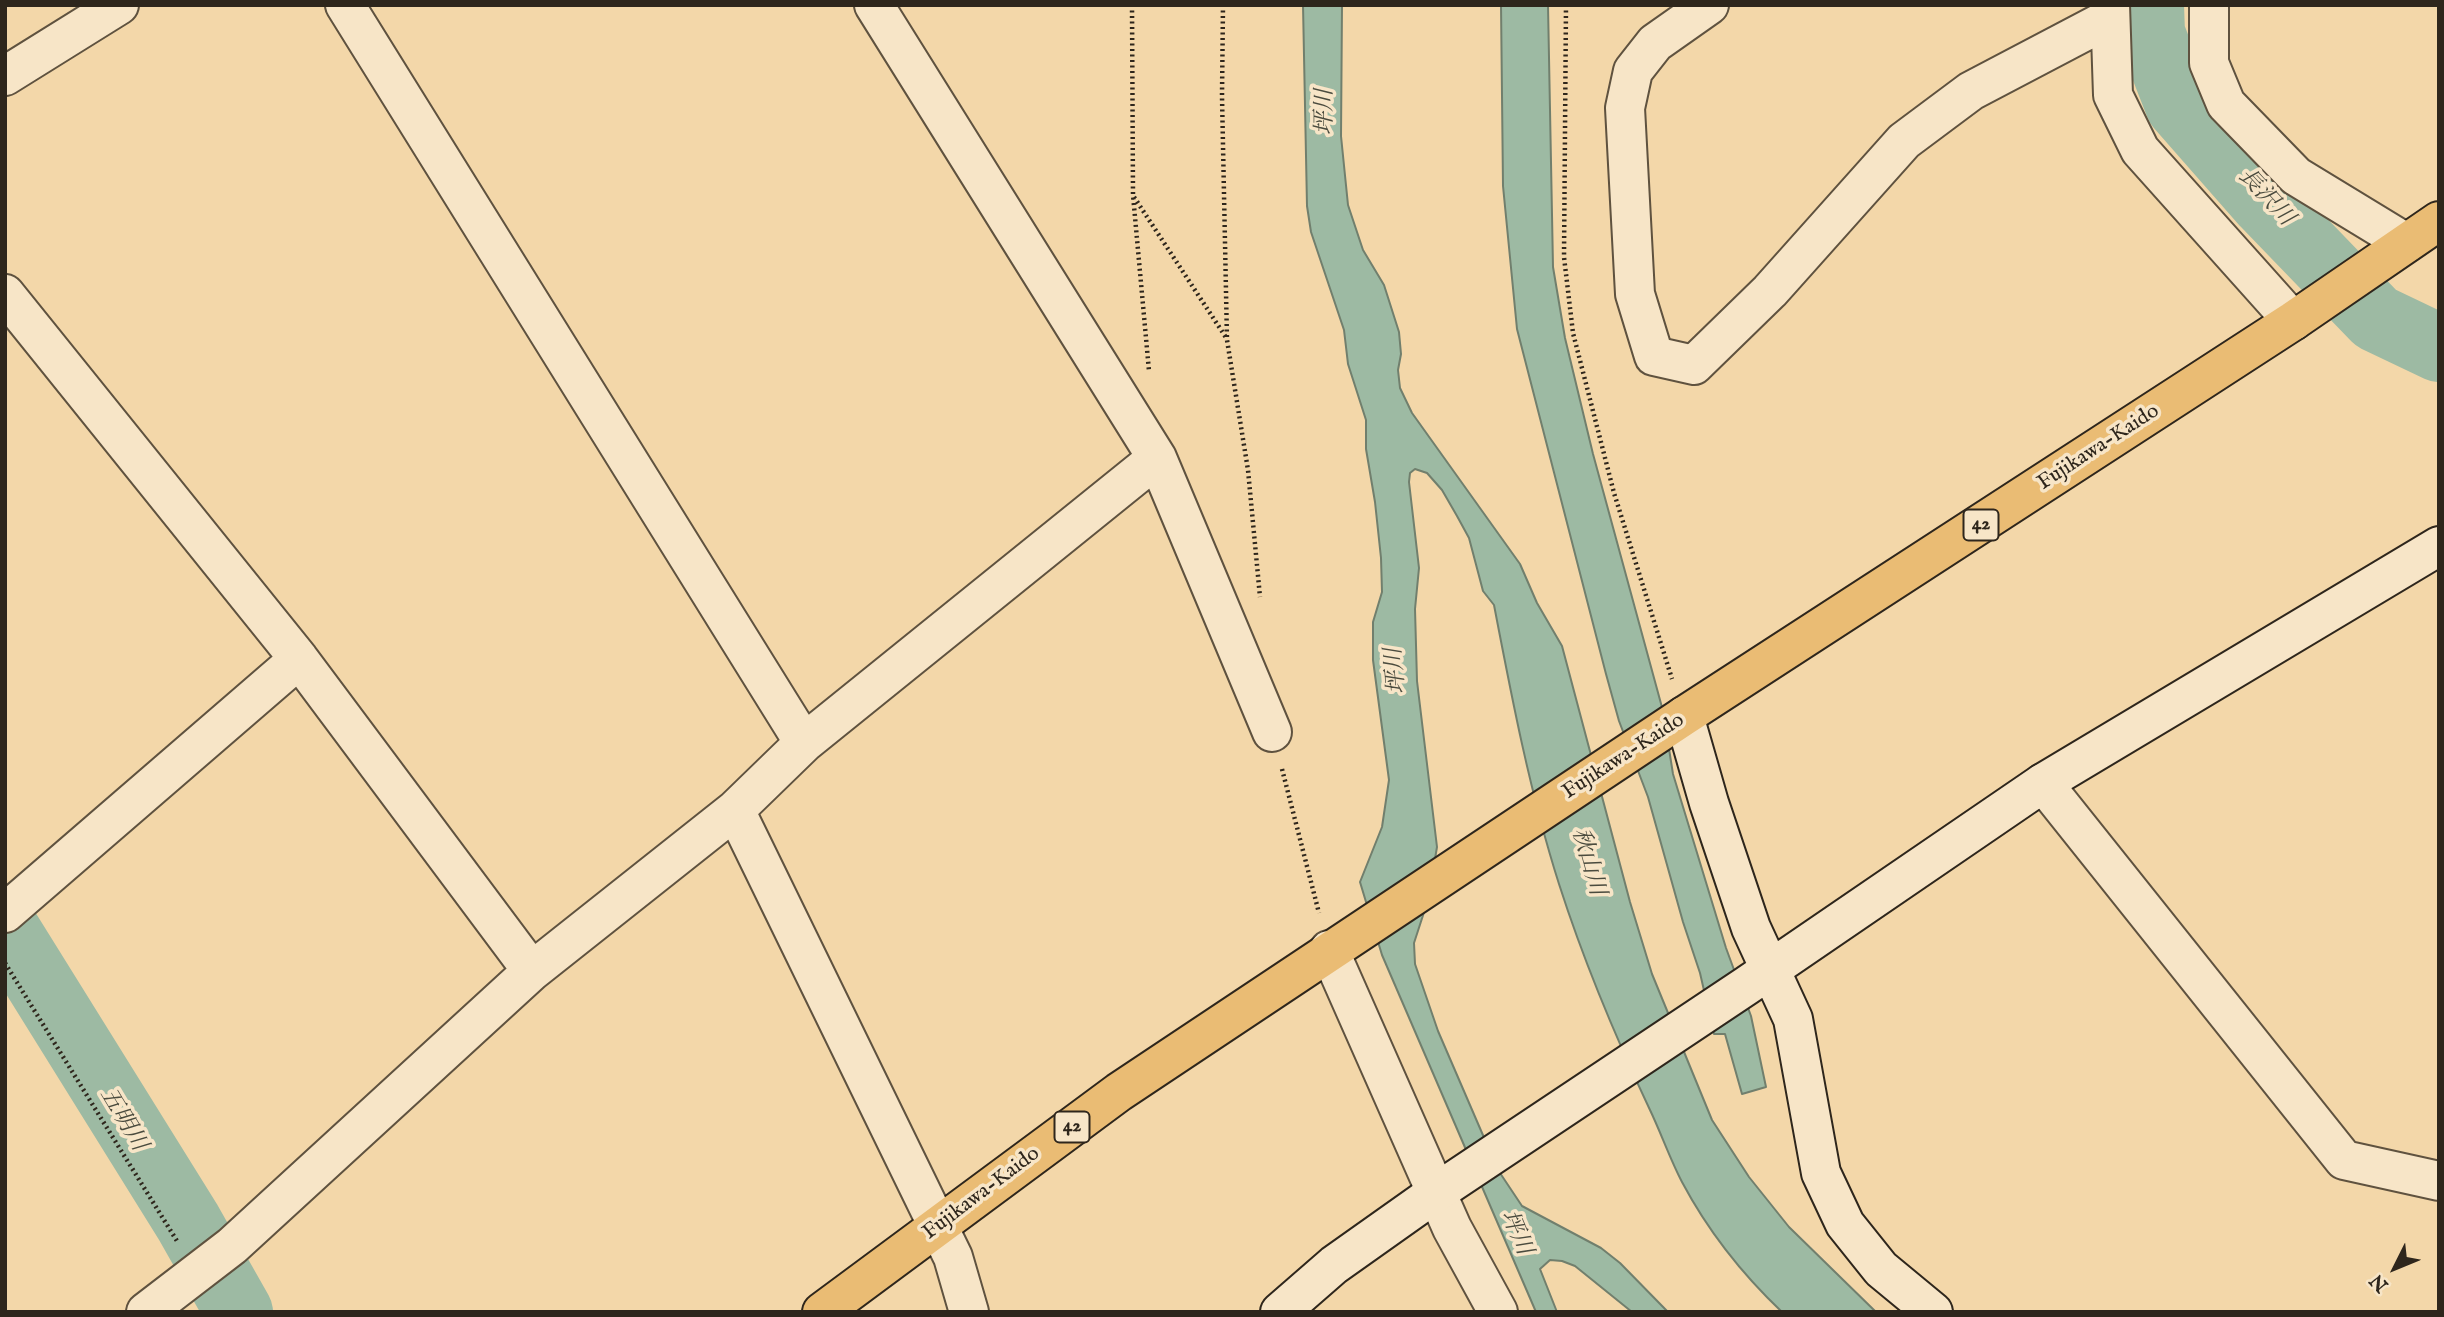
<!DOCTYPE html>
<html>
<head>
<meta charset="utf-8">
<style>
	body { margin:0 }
	#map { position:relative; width:2444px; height:1317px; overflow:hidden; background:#f3d7a9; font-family:"IM FELL English",serif }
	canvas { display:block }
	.frame { position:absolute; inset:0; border:7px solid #2e261c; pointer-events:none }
	.north { position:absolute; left:2360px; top:1233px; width:70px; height:70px; -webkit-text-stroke:5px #f7e5c7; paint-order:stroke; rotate:227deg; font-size:19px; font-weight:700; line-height:28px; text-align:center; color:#2e261c }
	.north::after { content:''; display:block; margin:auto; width:24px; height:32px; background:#2e261c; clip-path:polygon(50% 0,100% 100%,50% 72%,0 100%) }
</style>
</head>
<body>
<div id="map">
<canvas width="2444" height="1317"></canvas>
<div class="frame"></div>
<div class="north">N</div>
</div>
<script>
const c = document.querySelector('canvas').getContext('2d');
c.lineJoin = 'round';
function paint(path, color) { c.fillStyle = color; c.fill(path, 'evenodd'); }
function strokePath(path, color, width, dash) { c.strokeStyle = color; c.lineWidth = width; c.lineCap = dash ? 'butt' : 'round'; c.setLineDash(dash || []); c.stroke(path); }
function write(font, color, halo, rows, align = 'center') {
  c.font = font + ' "IM FELL English","Noto Serif JP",serif'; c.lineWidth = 7; c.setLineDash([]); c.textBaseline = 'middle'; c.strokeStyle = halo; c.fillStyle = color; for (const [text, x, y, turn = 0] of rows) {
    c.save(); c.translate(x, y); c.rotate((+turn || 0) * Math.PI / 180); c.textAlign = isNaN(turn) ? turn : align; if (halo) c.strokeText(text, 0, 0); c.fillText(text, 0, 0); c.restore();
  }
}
const water = new Path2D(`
	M 1303,5 L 1342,5 L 1341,136 L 1348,205 L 1363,250 L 1384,285 L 1399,332 L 1401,354 L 1398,370 L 1400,388 L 1412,413 L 1520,564 L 1537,603 L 1562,646 L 1630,902 L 1652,974 L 1712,1120 L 1749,1177 L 1789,1227 L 1876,1312 L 1782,1312 C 1742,1274 1708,1231 1682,1182 C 1670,1159 1661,1133 1650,1110 C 1615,1036 1584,962 1559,884 C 1530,793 1512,699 1494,605 L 1483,591 L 1469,538 L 1457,516 L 1442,490 L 1427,473 L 1415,469 L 1410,473 L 1409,482 L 1419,568 L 1415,609 L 1417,681 L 1437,847 L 1428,900 L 1414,943 L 1415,964 L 1438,1031 L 1498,1170 L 1522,1206 L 1601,1248 L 1620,1263 L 1668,1312 L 1632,1312 L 1575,1266 L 1562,1261 L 1550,1260 L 1540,1269 L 1557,1312 L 1536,1312 L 1382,955 L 1360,882 L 1382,827 L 1389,780 L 1373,660 L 1373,622 L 1382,592 L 1381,558 L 1375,502 L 1366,449 L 1366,420 L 1348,364 L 1344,330 L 1311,232 L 1307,206 Z
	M 1501,5 L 1548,5 L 1553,267 L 1565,338 L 1593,454 L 1663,711 L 1673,774 L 1726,948 L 1751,1016 L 1766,1087 L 1742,1094 L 1725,1034 L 1714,1034 L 1700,973 L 1683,922 L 1648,797 L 1619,721 L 1606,674 L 1517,329 L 1503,186 Z`);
const river = new Path2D(`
	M 2150,5 L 2151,33 L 2179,105 L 2265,203 L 2376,318 L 2439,348
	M 5,928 L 188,1222 L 239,1312`);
const path = new Path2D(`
	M 1132,5 L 1133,195 L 1149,371
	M 1223,5 L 1222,96 L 1227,340 L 1248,470 L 1260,597
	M 1566,5 L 1564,257 L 1573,333 L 1614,493 L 1672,679
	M 1134,197 L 1227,339
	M 1282,769 L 1319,913
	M 5,963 L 177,1241`);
const street = new Path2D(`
	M 345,5 L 804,743
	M 874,5 L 1157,458 L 1272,732
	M 1709,5 L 1655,43 L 1633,71 L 1625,108 L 1635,294 L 1654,356 L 1694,365 L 1770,291 L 1904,141 L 1971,91 L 2110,18
	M 2110,5 L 2113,95 L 2140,150 L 2293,321
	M 2209,5 L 2209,63 L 2226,104 L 2296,176 L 2406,243
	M 5,76 L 119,5
	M 5,294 L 299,659 L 532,971
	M 2043,783 L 2344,1160 L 2439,1181
	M 735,810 L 953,1257 L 969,1312
	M 5,913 L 299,659
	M 1329,950 L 1452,1228 L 1498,1312
	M 146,1312 L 232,1246 L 532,971 L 735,810 L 804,743 L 1157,458`);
const secondary = new Path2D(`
	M 1684,716 L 1709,803 L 1751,928 L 1793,1019 L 1821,1173 L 1845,1224 L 1881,1269 L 1933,1312
	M 1280,1312 L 1334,1265 L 1437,1192 L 1746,986 L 2043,783 L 2439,546`);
const primary = new Path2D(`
	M 822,1312 L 1119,1092 L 1684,716 L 2293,321 L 2439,221`);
const shields = [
	[1981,525,35],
	[1072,1127,35]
];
const shieldNames = [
	["42",1981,525],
	["42",1072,1127]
];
const streetNames = [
	["Fujikawa-Kaido",2099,448,-33],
	["Fujikawa-Kaido",1624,757,-33],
	["Fujikawa-Kaido",982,1194,-37]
];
const waterNames = [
	["坪川",1326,112,-90],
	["長沢川",2265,198,47],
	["坪川",1397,671,-95],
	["秋山川",1587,862,74],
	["五明川",122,1120,59],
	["坪川",1515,1233,67]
];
paint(water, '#9dbaa3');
strokePath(water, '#717f6d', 2);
strokePath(river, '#9dbaa3', 68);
strokePath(street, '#5f523f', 42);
strokePath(secondary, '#2e261c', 42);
strokePath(primary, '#2e261c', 42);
strokePath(path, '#2e261c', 4.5, [2, 3.5]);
strokePath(street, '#f7e5c7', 38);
strokePath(secondary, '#f7e5c7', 38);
strokePath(primary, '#eabc74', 38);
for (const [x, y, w] of shields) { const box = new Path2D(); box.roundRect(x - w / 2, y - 15.5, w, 31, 5); c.fillStyle = '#f7e5c7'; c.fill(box); strokePath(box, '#2e261c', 2); }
write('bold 19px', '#2e261c', null, shieldNames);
write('21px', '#2e261c', '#f7e5c7', streetNames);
write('italic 23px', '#4a4b3e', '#f7e5c7', waterNames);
</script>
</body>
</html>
